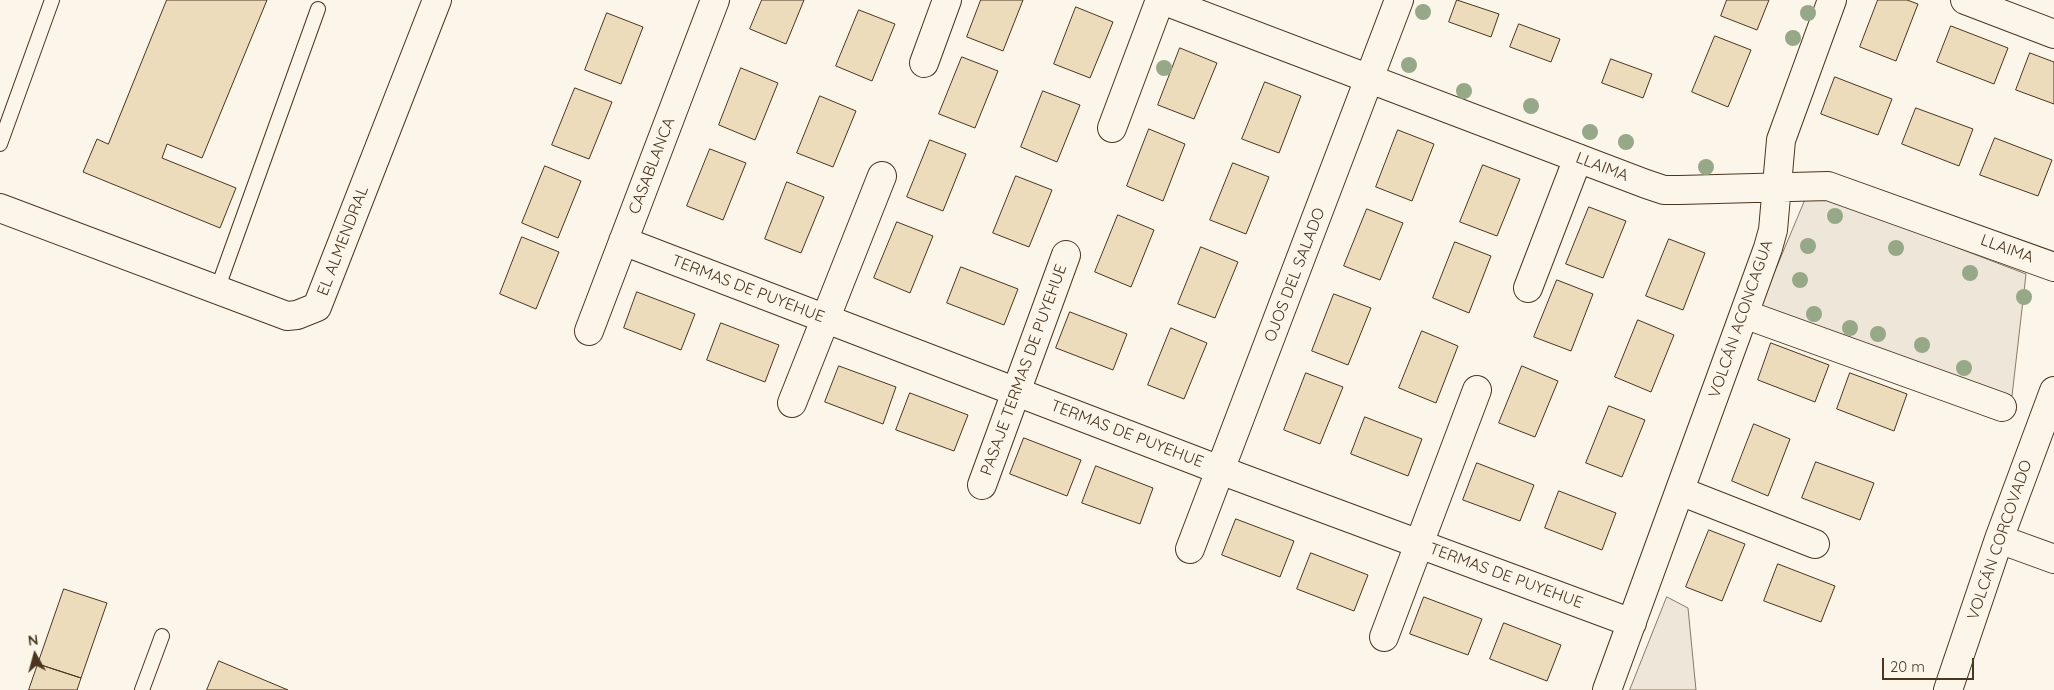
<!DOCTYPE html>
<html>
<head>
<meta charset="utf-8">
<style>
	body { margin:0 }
	#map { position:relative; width:2054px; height:690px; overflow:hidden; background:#fbf6e9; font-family:Quicksand,sans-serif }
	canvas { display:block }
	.north { position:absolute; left:10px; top:630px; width:50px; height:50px; -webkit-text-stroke:4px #fbf6e9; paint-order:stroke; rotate:353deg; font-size:14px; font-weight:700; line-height:20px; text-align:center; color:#4a3520 }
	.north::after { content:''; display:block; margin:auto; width:18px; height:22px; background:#4a3520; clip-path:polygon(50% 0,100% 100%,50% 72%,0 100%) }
	.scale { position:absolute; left:1882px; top:658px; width:92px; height:22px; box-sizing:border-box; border:2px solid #4a3520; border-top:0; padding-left:6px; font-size:15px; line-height:18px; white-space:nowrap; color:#4a3520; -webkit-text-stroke:4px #fbf6e9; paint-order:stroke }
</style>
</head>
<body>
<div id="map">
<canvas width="2054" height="690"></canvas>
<div class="north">N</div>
<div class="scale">20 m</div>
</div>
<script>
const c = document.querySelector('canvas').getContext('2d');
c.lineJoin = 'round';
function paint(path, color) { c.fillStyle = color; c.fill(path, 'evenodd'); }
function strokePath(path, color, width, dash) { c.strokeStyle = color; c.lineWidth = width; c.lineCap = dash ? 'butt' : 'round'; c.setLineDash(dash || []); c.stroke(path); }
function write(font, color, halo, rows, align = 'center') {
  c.font = font + ' Quicksand,sans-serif'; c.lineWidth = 4; c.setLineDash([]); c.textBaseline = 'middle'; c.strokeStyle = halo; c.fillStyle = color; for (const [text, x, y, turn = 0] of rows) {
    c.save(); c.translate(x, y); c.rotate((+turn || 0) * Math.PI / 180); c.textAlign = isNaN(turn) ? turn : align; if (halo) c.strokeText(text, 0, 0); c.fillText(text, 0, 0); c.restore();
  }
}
const green = new Path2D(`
	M 1809,191 L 2026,274 L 2012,396 L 1759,310 Z
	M 1667,597 L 1688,608 L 1696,690 L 1630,690 Z`);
const building = new Path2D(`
	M 167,0 L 267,0 L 202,158 L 167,144 L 162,158 L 236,188 L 220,228 L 83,172 L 97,139 L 108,144 Z
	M 762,0 L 804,0 L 786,44 L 750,29 Z
	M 981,0 L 1023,0 L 1003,51 L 967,37 Z
	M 1457,0 L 1499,14 L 1491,37 L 1449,22 Z
	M 1727,0 L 1769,0 L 1757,30 L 1721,16 Z
	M 1878,0 L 1907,0 L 1918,4 L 1896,61 L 1860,47 Z
	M 1076,7 L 1113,22 L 1090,78 L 1054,64 Z
	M 859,10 L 895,24 L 872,81 L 836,66 Z
	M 607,13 L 643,27 L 621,84 L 585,70 Z
	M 1519,24 L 1560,39 L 1551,62 L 1510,47 Z
	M 1951,26 L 2008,48 L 1994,84 L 1937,62 Z
	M 1715,36 L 1751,50 L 1728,107 L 1692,92 Z
	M 1180,48 L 1217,63 L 1194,119 L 1158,105 Z
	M 2030,53 L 2054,62 L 2054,104 L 2016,90 Z
	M 962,57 L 998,71 L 975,128 L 939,114 Z
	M 1611,59 L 1652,74 L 1643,98 L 1602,83 Z
	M 741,68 L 778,83 L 755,140 L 719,125 Z
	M 1835,77 L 1892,99 L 1878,135 L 1821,114 Z
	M 1265,82 L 1301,96 L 1279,153 L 1242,139 Z
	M 575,88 L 612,102 L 589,159 L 552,145 Z
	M 1043,91 L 1080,105 L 1057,162 L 1021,147 Z
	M 820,96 L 856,111 L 833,167 L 797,153 Z
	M 1916,108 L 1973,129 L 1959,166 L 1902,144 Z
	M 1149,129 L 1185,144 L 1163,201 L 1127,186 Z
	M 1398,130 L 1434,144 L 1412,201 L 1376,187 Z
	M 1995,138 L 2052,160 L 2038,196 L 1980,175 Z
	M 930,140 L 966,154 L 943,211 L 907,197 Z
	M 710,149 L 746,163 L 723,220 L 687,206 Z
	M 1233,163 L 1269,177 L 1246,234 L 1210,220 Z
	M 1483,165 L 1520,179 L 1497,236 L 1460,222 Z
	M 545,166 L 581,181 L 558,238 L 522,223 Z
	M 1016,176 L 1052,190 L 1029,247 L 993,233 Z
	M 787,182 L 824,197 L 801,253 L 765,239 Z
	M 1589,207 L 1626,221 L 1603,278 L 1566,264 Z
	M 1367,209 L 1403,223 L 1380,280 L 1344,266 Z
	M 1118,215 L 1154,230 L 1131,287 L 1095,272 Z
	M 897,222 L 933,236 L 910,293 L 874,278 Z
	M 522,237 L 559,252 L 536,309 L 500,294 Z
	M 1669,239 L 1705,253 L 1683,310 L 1646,296 Z
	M 1455,242 L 1491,256 L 1469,313 L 1433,298 Z
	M 1201,247 L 1238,262 L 1215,318 L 1178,304 Z
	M 961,267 L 1018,289 L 1004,325 L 947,303 Z
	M 1557,280 L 1593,294 L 1571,351 L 1534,337 Z
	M 637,292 L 695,314 L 681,350 L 624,328 Z
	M 1334,294 L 1371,308 L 1348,365 L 1312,351 Z
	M 1070,312 L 1127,334 L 1113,370 L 1056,348 Z
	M 1638,320 L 1674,335 L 1651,392 L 1615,377 Z
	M 721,323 L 779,345 L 765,382 L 707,360 Z
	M 1171,328 L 1207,343 L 1184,399 L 1148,385 Z
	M 1422,331 L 1458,346 L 1436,403 L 1399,388 Z
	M 1771,343 L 1829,365 L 1815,402 L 1758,380 Z
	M 839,366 L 896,387 L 883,424 L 825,402 Z
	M 1522,366 L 1558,381 L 1535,437 L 1499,423 Z
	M 1306,373 L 1343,387 L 1320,444 L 1284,430 Z
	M 1850,373 L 1907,394 L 1894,431 L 1837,409 Z
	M 910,393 L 968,415 L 954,451 L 896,430 Z
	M 1609,406 L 1645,420 L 1622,477 L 1586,463 Z
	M 1365,417 L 1422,439 L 1408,476 L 1351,454 Z
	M 1754,424 L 1790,439 L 1768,496 L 1732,481 Z
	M 1024,438 L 1081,460 L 1067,496 L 1010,474 Z
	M 1816,462 L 1874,483 L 1860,520 L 1802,498 Z
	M 1477,463 L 1534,485 L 1520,521 L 1463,500 Z
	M 1096,466 L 1153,488 L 1140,524 L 1082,503 Z
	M 1559,491 L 1616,513 L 1602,550 L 1545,528 Z
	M 1236,519 L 1294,541 L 1280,577 L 1222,555 Z
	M 1709,530 L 1745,544 L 1722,601 L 1686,587 Z
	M 1311,553 L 1368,575 L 1354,611 L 1297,589 Z
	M 1778,564 L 1835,586 L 1821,622 L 1764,601 Z
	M 64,589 L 107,603 L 81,678 L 38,664 Z
	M 1424,597 L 1482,619 L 1468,655 L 1410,634 Z
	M 1504,623 L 1561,645 L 1547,681 L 1490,659 Z
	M 219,661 L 288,690 L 207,690 Z
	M 38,664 L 81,678 L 77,690 L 29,690 Z`);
const service = new Path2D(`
	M 0,144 L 52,0
	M 217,290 L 318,9
	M 142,690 L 162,636`);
const minor = new Path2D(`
	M 1162,0 L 1646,184 L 1664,190 L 1680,190 L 1828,186 L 2054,267
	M 1965,0 L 2054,34
	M 924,63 L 947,0
	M 1112,128 L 1160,0
	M 0,208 L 287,316 L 297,315 L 317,307 L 437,0
	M 623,241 L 1220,470 L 1632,623
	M 1528,288 L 1578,158
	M 1744,314 L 2002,407
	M 589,331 L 715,0
	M 792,403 L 882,176
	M 982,485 L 1066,255
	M 1680,491 L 1815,544
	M 1999,539 L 2054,559
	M 1190,549 L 1399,0
	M 1384,637 L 1477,390
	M 1607,690 L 1768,248 L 1773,230 L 1781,140 L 1832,0
	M 1948,690 L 1999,539 L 2054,391`);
const trees = [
	[1423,12],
	[1808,13],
	[1793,38],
	[1409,65],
	[1164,68],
	[1464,91],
	[1531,106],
	[1590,132],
	[1626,142],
	[1706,167],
	[1835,216],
	[1808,246],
	[1896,248],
	[1970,273],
	[1800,280],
	[2024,297],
	[1814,314],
	[1850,328],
	[1878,334],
	[1922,345],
	[1964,368]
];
const streetNames = [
	["CASABLANCA",652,166,-69],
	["LLAIMA",1602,167,21],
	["EL ALMENDRAL",343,241,-69],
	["LLAIMA",2007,249,20],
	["OJOS DEL SALADO",1295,275,-69],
	["TERMAS DE PUYEHUE",748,289,21],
	["VOLCÁN ACONCAGUA",1741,319,-71],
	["PASAJE TERMAS DE PUYEHUE",1024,370,-70],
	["TERMAS DE PUYEHUE",1127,434,21],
	["VOLCÁN CORCOVADO",2000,540,-71],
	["TERMAS DE PUYEHUE",1506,576,20]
];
paint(green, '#ede6d9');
strokePath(green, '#887966', 1);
paint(building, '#ecdcbc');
strokePath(building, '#4a3520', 1);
strokePath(service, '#4a3520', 16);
strokePath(minor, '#4a3520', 30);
strokePath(service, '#fbf6e9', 14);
strokePath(minor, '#fbf6e9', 28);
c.fillStyle = '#96a887';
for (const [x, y] of trees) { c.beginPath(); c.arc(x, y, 8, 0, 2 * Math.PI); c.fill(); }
write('16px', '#4a3520', '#fbf6e9', streetNames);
</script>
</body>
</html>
